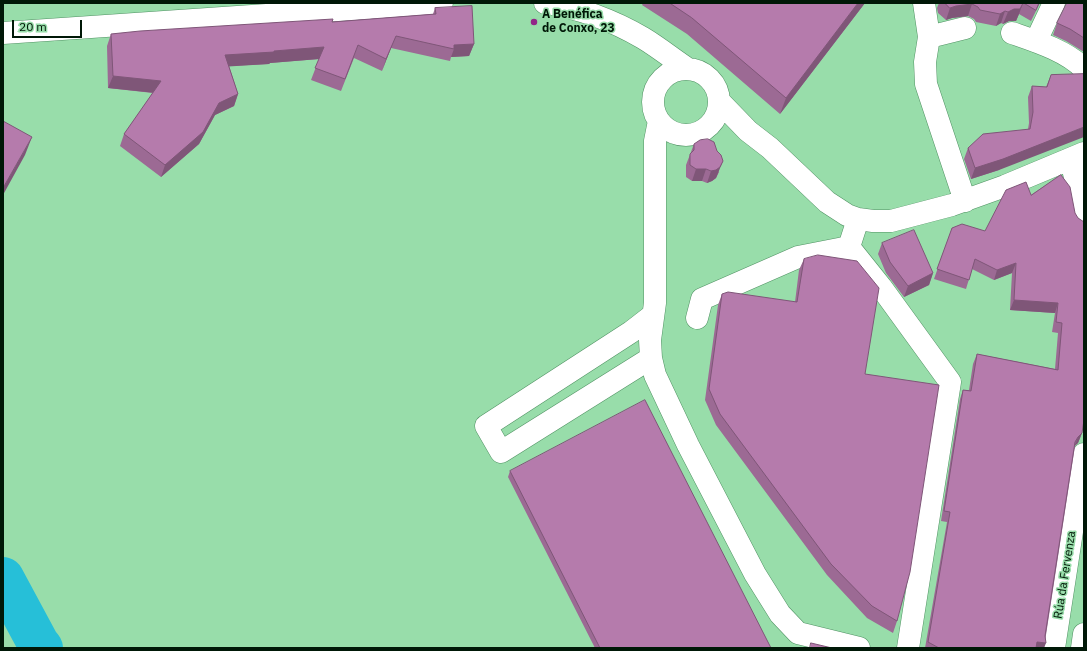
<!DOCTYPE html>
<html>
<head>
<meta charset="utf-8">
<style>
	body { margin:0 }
	#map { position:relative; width:1087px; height:651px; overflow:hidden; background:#98ddaa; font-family:"IBM Plex Sans",sans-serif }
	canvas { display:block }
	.frame { position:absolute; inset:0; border:4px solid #001807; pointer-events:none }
	.scale { position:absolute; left:12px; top:20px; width:70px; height:18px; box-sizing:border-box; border:2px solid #001807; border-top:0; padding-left:5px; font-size:12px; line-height:14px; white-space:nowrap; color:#001807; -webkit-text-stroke:3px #98ddaa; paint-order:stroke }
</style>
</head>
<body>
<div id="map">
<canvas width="1087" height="651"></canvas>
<div class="frame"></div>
<div class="scale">20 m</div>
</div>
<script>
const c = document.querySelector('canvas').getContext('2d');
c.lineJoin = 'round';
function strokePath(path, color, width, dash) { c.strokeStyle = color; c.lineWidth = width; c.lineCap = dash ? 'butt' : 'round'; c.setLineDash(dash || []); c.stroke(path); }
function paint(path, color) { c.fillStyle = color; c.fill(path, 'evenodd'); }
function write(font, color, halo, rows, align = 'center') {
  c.font = font + ' "IBM Plex Sans",sans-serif'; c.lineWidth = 3; c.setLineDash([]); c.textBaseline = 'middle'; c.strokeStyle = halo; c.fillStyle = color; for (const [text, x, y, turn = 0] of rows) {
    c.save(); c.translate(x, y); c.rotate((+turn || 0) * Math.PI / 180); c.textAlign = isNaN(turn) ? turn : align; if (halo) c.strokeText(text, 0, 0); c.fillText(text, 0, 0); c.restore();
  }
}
const river = new Path2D(`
	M 3,578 L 38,643 L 42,648`);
const minor = new Path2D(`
	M 545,3 C 578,7 614,21 643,38 C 658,47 673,59 688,69
	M 924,3 L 929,37 L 925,62 L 926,84 L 965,201
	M 3,33 L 442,3
	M 1012,33 C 1035,41 1067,51 1084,69
	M 929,37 L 965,28
	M 1036,41 L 1054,3
	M653 102a33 33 0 1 1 66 0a33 33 0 1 1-66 0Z
	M 719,101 L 748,131 L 770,148 L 827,202 L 847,215 L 858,219 L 873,221 L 891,221 L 952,205 L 1005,186 L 1084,153
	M 659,121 L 655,141 L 655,303 L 650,340 L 651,358 L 655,375 L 688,445 L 755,574 L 780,614 L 798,633 L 859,648
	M 1071,159 L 1084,220
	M 858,219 L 849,247 L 881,287 L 950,382 L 908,648
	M 697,318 L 702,299 L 798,257 L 849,247
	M 651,358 L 501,452 L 486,426 L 631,332 L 653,315
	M 1054,648 L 1084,454
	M 1082,648 L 1084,634`);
const wall = new Path2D(`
	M 643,3 L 865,3 L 780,114 L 687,34 L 642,5 Z
	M 939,3 L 1040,3 L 1031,21 L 1019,14 L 1016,21 L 1009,21 L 1003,24 L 1001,23 L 996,26 L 976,22 L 974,19 L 968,16 L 952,18 L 946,20 L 938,13 L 937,8 Z
	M 1084,4 L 1084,52 L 1066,41 L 1053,35 L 1057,23 Z
	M 435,8 L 474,44 L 469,56 L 451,57 L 450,61 L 391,48 L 382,71 L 354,58 L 341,91 L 311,80 L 319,59 L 270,63 L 269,64 L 229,66 L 238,94 L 234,106 L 215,115 L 199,144 L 161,177 L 120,146 L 124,134 L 153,93 L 108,88 L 107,46 L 111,34 L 332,22 L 433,14 Z
	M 1084,74 L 999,170 L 971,179 L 964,159 L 968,148 L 1028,129 L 1029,123 L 1028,97 L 1032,86 L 1046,87 L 1051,75 Z
	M 694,144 L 719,172 L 716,178 L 712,181 L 707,183 L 702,181 L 692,181 L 686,177 L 686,165 Z
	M 1061,175 L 1082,433 L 1078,443 L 1075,446 L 1044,648 L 925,648 L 947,522 L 941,521 L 960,399 L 963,390 L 969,390 L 973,364 L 977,354 L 1055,369 L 1058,333 L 1052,332 L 1055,313 L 1010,310 L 1012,273 L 994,280 L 972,269 L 966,289 L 934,279 L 952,228 L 985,231 L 1031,195 Z
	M 882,243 L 933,273 L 929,285 L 904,297 L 886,273 L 878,254 Z
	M 804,259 L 865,374 L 897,621 L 893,633 L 867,618 L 827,575 L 716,425 L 705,400 L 718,305 L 722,294 L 795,302 L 799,270 Z
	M 510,471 L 771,648 L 595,648 L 508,477 Z`);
const shadedWall = new Path2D(`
	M 858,3 L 865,3 L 780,114 L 786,98 Z
	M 1023,3 L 1019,14 L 1016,21 L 1009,21 L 1003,24 L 1008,12 Z
	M 972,4 L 968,16 L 952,18 L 946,20 L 950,8 L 956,6 Z
	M 1005,11 L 1001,23 L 996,26 L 1000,14 Z
	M 396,36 L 391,48 L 382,71 L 386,59 Z
	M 474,44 L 469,56 L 451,57 L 454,49 L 454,45 Z
	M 324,47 L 319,59 L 270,63 L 269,64 L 220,67 L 225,55 Z
	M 113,76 L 161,81 L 156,93 L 108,88 Z
	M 238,94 L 234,106 L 215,115 L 199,144 L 161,177 L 165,165 L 219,103 Z
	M 1084,127 L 1084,137 L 999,170 L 971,179 L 975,168 Z
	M 32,137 L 25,155 L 3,195 L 3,188 Z
	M 723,161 L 716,178 L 712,181 L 707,183 L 711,171 Z
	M 696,169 L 706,169 L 702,181 L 692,181 Z
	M 1016,263 L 1012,273 L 994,280 L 997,270 Z
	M 933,273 L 929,285 L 904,297 L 908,286 Z
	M 1014,300 L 1058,303 L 1055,313 L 1010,310 Z
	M 1082,433 L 1078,443 L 1074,446 L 1072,452 L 1078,437 Z
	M 1037,642 L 1046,643 L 1044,648 L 1035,648 Z`);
const building = new Path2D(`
	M 670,3 L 858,3 L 786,98 L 692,18 Z
	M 945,3 L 1023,3 L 1020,9 L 1014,9 L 1008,12 L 1005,11 L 1000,14 L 980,10 L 978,7 L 972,4 L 956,6 L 950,8 Z
	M 1024,3 L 1039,3 L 1036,10 Z
	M 1067,3 L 1083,3 L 1084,4 L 1084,38 L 1070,29 L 1057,23 Z
	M 472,6 L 474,44 L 454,45 L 454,49 L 396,36 L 386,59 L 358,45 L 345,79 L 315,68 L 324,47 L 274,51 L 274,52 L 225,55 L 238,94 L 219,103 L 203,132 L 165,165 L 124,134 L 161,81 L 113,76 L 111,34 L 140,31 L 333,19 L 332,22 L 436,14 L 435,8 Z
	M 1084,74 L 1084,127 L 1003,159 L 975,168 L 968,148 L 983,134 L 1030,129 L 1033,112 L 1032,86 L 1047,87 L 1051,75 Z
	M 3,121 L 32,137 L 3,188 Z
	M 708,139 L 714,142 L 717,151 L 721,155 L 723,161 L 720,167 L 716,170 L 711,171 L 706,169 L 696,169 L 690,165 L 690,154 L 694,150 L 694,144 L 700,140 Z
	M 1061,175 L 1070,187 L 1075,213 L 1078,218 L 1084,222 L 1084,420 L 1082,433 L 1078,437 L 1075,442 L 1045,636 L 1046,643 L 1037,642 L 1036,648 L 939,648 L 928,642 L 950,512 L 944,511 L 963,390 L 971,391 L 977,354 L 1058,370 L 1062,323 L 1056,322 L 1058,303 L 1014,300 L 1016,263 L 997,270 L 975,259 L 969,280 L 937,269 L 952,228 L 962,224 L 985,231 L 1006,190 L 1026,182 L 1031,195 Z
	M 914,230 L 933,273 L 908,286 L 890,262 L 882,243 Z
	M 818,255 L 857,261 L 879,288 L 865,374 L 939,385 L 910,572 L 897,621 L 872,606 L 831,564 L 720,414 L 709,389 L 722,294 L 728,292 L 797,302 L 804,259 Z
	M 645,400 L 771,648 L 600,648 L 510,471 Z
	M 811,643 L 832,648 L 810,648 Z`);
const markers = [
	[534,22,4,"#922588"]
];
const poiNames = [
	["A Benéfica",542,15],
	["de Conxo, 23",542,29]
];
const streetNames = [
	["Rúa da Fervenza",1065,575,-81]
];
strokePath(river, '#26bfd8', 42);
strokePath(minor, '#509263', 23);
strokePath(minor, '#fff', 22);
paint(wall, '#9c6a94');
paint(shadedWall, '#7f5678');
paint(building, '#b57bac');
strokePath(building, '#7f5678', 1);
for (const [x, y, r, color] of markers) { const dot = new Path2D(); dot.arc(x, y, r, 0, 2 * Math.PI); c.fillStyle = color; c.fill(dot); strokePath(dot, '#98ddaa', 1.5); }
write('bold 12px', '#001807', '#98ddaa', poiNames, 'left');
write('12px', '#001807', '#98ddaa', streetNames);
</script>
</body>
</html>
